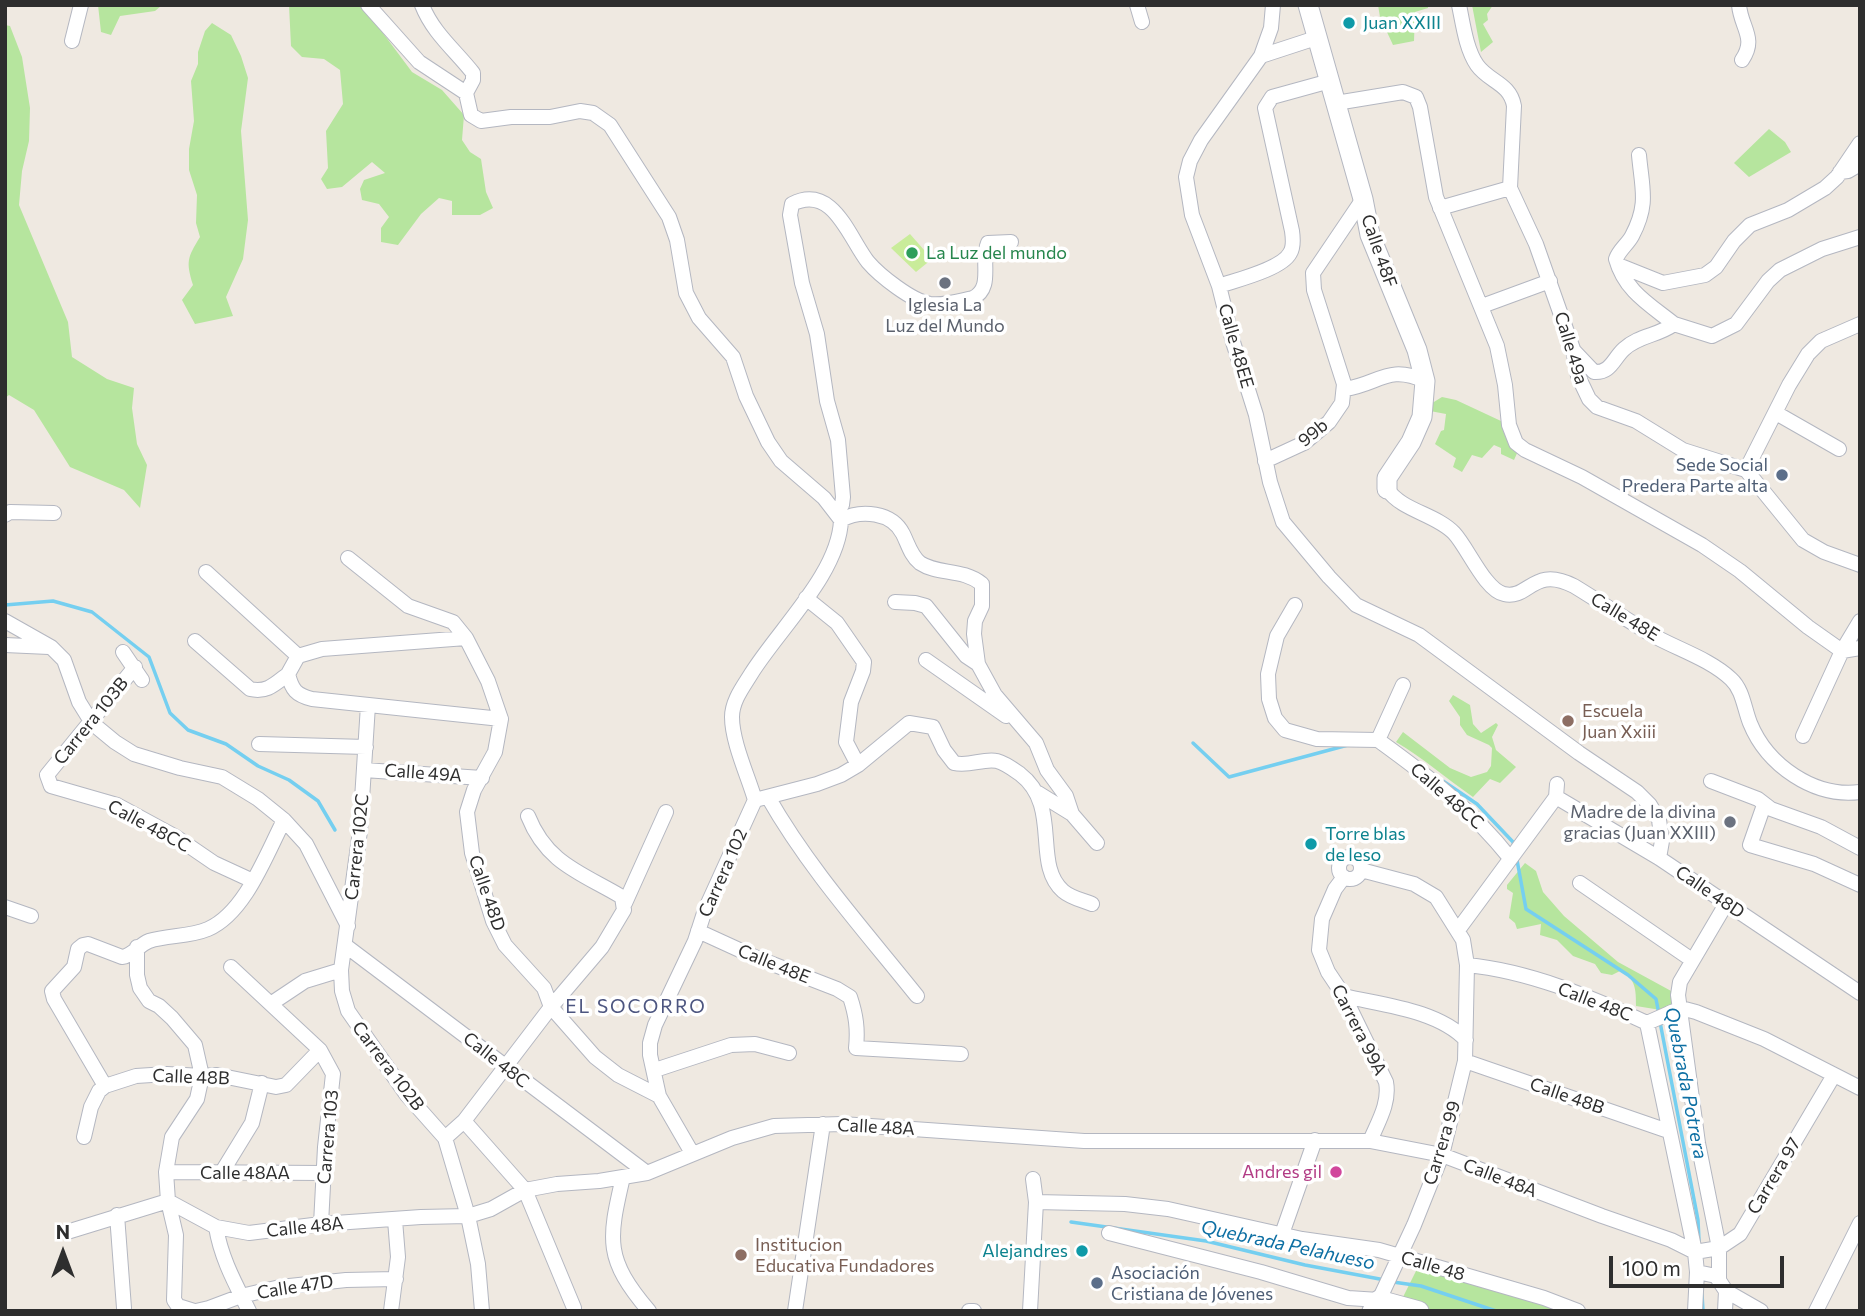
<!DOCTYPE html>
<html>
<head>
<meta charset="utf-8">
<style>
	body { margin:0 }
	#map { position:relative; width:1865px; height:1316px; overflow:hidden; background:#efe9e1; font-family:Commissioner,sans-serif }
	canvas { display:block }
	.frame { position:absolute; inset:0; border:7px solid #2e2e2e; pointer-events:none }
	.north { position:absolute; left:28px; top:1218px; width:70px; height:70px; -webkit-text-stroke:5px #fff; paint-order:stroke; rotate:0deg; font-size:19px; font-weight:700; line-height:28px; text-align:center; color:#2e2e2e }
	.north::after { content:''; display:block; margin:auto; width:24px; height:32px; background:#2e2e2e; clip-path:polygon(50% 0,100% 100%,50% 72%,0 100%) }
	.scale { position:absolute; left:1609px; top:1256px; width:175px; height:32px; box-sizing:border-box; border:4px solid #2e2e2e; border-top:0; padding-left:9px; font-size:21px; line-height:24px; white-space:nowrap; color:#2e2e2e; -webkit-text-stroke:5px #fff; paint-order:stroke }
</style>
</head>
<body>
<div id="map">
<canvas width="1865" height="1316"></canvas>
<div class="frame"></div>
<div class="north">N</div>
<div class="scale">100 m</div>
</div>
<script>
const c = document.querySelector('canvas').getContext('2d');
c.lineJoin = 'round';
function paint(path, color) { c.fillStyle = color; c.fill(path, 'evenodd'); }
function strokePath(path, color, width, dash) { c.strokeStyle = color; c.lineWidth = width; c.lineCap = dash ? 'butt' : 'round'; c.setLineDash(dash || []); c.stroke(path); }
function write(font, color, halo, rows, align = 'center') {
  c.font = font + ' Commissioner,sans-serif'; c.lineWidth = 7; c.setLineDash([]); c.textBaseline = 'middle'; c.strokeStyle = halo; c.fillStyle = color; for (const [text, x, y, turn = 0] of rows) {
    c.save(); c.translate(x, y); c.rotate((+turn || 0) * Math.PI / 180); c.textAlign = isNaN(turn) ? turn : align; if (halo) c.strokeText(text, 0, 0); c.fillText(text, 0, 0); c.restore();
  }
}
const green = new Path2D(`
	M 98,5 L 161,5 L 161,6 L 155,11 L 120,16 L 111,35 L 101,32 Z
	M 289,5 L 362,5 L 412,72 L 442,90 L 464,115 L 462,140 L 470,152 L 481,159 L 486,192 L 493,208 L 480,215 L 452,215 L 452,201 L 439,198 L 421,214 L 398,245 L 381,242 L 381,228 L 389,217 L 379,204 L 362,200 L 360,189 L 364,180 L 385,173 L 372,162 L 342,187 L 327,189 L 321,179 L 328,168 L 326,131 L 343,104 L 340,70 L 324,59 L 302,57 L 291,46 Z
	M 1378,5 L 1428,5 L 1428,8 L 1415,12 L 1414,41 L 1393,45 L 1380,17 Z
	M 1472,5 L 1493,5 L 1487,14 L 1488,20 L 1483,24 L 1493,42 L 1481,52 Z
	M 212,23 L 231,35 L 241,56 L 248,78 L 241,131 L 248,220 L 243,259 L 226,297 L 233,316 L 195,324 L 182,300 L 193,285 C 186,262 187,258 200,237 L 196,223 L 197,195 L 189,170 L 189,149 L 194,121 L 191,81 L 198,64 L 198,52 L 205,31 Z
	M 5,25 L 10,26 L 22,57 L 30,108 L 29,141 L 22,171 L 19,205 L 68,322 L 72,357 L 107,379 L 134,388 L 132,408 L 137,444 L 147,465 L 140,508 L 124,490 L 70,467 L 34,410 L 9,395 L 5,398 Z
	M 1769,129 L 1785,142 L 1791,152 L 1749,177 L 1734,163 Z
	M 1442,397 L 1456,400 L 1501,421 C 1503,435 1508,442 1518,451 L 1514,460 L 1501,454 L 1501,448 L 1494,445 L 1482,458 L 1472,455 L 1462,472 L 1453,467 L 1456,458 L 1435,444 L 1441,431 L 1444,430 L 1446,414 L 1430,411 L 1429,405 Z
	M 1453,695 L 1470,705 L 1473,724 L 1481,733 L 1496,723 L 1498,725 L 1492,737 L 1496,750 L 1516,767 L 1500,783 L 1490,779 L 1473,797 C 1447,779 1422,757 1396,742 L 1403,732 L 1450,768 L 1471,777 L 1487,772 L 1491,766 L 1492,748 L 1489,745 L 1467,735 L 1460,725 L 1460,717 L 1449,701 Z
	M 1525,863 L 1536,871 L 1543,892 L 1564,916 L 1618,962 L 1673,992 L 1675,1004 L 1667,1011 L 1636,1006 C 1636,990 1636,978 1620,971 L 1612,975 L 1601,973 L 1595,964 L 1573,956 L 1557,940 L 1540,935 L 1541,924 L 1517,929 L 1515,923 L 1509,918 L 1513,893 L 1507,889 L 1507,885 Z
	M 1421,1261 L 1558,1311 L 1415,1311 L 1399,1305 Z`);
const pitch = new Path2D(`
	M 910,234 L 932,259 L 916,272 L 891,248 Z`);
const stream = new Path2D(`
	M 5,605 L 53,601 L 92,612 L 149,657 L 170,713 L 188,730 L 226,744 L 258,766 L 289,780 L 318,801 L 335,830
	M 1193,743 L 1229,777 L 1348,745
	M 1443,781 L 1477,804 L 1513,842 L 1514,846
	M 1517,860 L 1526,909 L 1628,975 L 1656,999 L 1659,1014
	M 1660,1022 L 1698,1220 L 1699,1241
	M 1071,1222 L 1206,1241 L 1305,1265 L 1385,1280
	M 1393,1282 L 1421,1286 L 1496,1311
	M 1702,1294 L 1703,1311`);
const street = new Path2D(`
	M 368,5 L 419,62 L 466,93 L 471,115 L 481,121 L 511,117 L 550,117 L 580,111 L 593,113 L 610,125 L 669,217 L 677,240 L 686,293 L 699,318 L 733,357 L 746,396 L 768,442 L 781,461 L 824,498 L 841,520 C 839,573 779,629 751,674 C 743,687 732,701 732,717 C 732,742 748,776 755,800
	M 422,5 C 433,33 455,50 473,73 L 473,80 L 466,93
	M 1137,5 L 1142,22
	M 1273,5 L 1271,28 L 1261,56 L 1201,140 L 1190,161 L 1186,177 L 1192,215 L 1219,286 L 1233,342 L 1256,415 L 1270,482 L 1283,522 L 1329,577 L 1356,605 L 1419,635 L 1579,753 L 1637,792 L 1650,805 L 1659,820 L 1662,841 L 1659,858
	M 1459,5 C 1463,24 1466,49 1477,65 C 1489,82 1510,83 1514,106 L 1510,188 L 1536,244 L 1573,349 L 1578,376 L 1589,399 L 1597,407 L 1636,421 L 1683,450 L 1746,470 L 1803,540 L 1824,552 L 1860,565
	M 1739,5 C 1741,28 1757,38 1742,60
	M 72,41 L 81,5
	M 1261,56 L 1316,38
	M 1336,103 L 1403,92 L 1416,97 L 1420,107 L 1436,197 L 1497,346 L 1505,385 L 1509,425 L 1516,443 L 1525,450 L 1582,477 L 1702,545 L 1740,571 L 1808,627 L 1842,651 L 1860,648
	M 1639,155 C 1642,189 1649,204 1632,236 C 1627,245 1619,250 1616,259 C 1625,291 1649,304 1674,324
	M 1840,172 L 1848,171 L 1860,164
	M 1440,208 L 1510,188
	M 1618,265 L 1663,283 L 1705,275 L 1716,267 L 1734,241 L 1750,225 L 1788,210 L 1825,188 L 1837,177 L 1860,143
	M 1219,286 C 1236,280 1282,269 1290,253 C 1294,247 1293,238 1292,231 L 1265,108 L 1272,97 L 1330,81
	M 1482,306 L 1550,281
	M 1575,352 L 1594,372 C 1611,373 1613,359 1624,349 C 1639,335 1658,336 1674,324 L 1712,336 L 1736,324 L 1768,281 L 1780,270 L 1822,249 L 1860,237
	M 1345,389 C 1379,384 1388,364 1425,381
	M 1776,413 L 1839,449
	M 1265,461 L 1304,443 L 1329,422 L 1342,403 L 1344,384 L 1314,290 L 1313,273 L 1363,199
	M 1746,470 L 1789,385 L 1808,354 L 1821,341 L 1860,324
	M 1387,489 C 1402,511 1436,514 1454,533 C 1468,548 1485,590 1504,594 C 1529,600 1533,565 1574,586 C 1602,603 1628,621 1656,637 C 1680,650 1711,660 1731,679 C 1743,690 1744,708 1750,723 C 1767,765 1814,798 1860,792
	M 836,512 L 842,505 L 843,497 L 838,440 L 827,401 L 817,334 L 802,283 L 790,215 L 792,204 C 833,183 849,238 868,262 C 880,276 912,301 930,304 C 944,306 959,301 973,298 C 994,287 980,262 988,243 L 1011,242
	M 5,515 L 10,512 L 54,513
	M 841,520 C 861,509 892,512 903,534 C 908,544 911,556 920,563 C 938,575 962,568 982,584 L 982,606 L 975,621 L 974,634 L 978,664 L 995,695 L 1036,743 L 1047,770 L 1066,796 L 1072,814 L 1038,793
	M 348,558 L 408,606 L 453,622 L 466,638
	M 206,572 L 298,656
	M 806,598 L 837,623 L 864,662 L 863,671 L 851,702 L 846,742 L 858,765
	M 895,602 L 915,603 L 926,606 L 966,656 L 978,664
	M 1295,605 L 1277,636 L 1268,674 L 1269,699 L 1275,718 L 1285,730 L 1317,739 L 1378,740 L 1403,685
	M 5,621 L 51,647 L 64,660 L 79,702 L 92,723 L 115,742 L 134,754 L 180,768 L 222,777 L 258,799 L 284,820 L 306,844 L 348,926
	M 195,641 L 250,689 C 267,693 275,684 288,674
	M 5,645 L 49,647
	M 123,652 L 142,680
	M 926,660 L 1006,716
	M 135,667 L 47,775 L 51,786 L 117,805 L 176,837 L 214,863 L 253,881
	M 368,705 L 360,831 L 341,970 L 342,991 L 348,1011 L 406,1094 L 445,1138 L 468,1216 L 478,1264 L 482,1311
	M 501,719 L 312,699 C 296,695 292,690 288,674 L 298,656 L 322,649 L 466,638 L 488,681 L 501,719 L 495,752 L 474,790 L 467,812 L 472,853 L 493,921 L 505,945 L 544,988 L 551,1007 L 595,1057 L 618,1075 L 659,1096
	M 1803,736 L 1842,651 L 1860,621
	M 1378,740 C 1429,777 1470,808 1510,858
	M 259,744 L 366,747
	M 364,770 L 482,778
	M 1711,781 L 1758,799 L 1771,809 L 1821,827 L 1860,848
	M 768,797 C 809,869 865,931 917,996
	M 1556,797 L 1659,858 L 1860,993
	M 1764,805 L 1750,845 L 1814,864 L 1860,885
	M 1072,814 L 1097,843
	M1339 868a11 11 0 1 1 22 0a11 11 0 1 1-22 0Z
	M 1344,877 L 1335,889 L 1322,919 L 1319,950 L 1328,972 L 1344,996 L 1386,1082 C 1390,1103 1378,1122 1370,1141
	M 1580,883 L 1692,960
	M 625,903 L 666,812
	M 5,907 L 31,916
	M 1458,930 L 1556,797 L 1557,784
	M 698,931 L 757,958 L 837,989 L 850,997 C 856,1015 858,1029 856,1048 L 961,1054
	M 346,946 L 647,1173
	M 137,947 L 137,975 L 140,988 L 149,1001 L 159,1006 L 172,1018 L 195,1045 L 202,1076 L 197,1099 L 172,1137 L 166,1172 L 168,1201 L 176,1235 L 174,1300 L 178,1306 L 194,1311
	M 1467,965 C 1529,971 1591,997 1647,1023 L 1681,1008 L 1696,1012 L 1764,1039 L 1860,1088
	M 231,967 L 320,1050 L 333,1074 L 325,1147 L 321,1224
	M 1344,996 C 1382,1005 1438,1010 1466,1040
	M 272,1003 L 305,981 L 341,970
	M 1647,1023 L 1695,1252 L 1697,1272 L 1695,1311
	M 1465,1061 L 1668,1131
	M 655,1070 L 731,1045 L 755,1044 L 789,1053
	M 105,1086 L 54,999 L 52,991 L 74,967 L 78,949 L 83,945 L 88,944 L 122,957 C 132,956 139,945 149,941 C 168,935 189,937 208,929 C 245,913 266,855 284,820
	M 464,1121 L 525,1190 L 574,1308
	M 84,1137 L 91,1107 L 99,1091 L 105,1086 L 136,1076 L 167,1074 L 202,1076 L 217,1075 L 276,1087 L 286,1085 L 320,1050
	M 445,1138 L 464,1121 L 551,1007 L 602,947 L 624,910 L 622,897 C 582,873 547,864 528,816
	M 692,1153 L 659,1096 L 650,1055 L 650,1043 L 655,1025 L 695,941 L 705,910 L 755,800 L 817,784 L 841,775 L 858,765 L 909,723 L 933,727 L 944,750 L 954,763 C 969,767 983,758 997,761 C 1005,763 1013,769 1020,774 C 1062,806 1032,864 1063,891 C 1071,898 1082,900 1092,904
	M 166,1172 L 323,1173
	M 222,1172 L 252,1123 L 262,1083
	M 623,1177 C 608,1241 605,1259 649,1311
	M 1036,1202 L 1125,1204 L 1168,1209 L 1302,1239 L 1379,1250 L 1544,1298 L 1578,1311
	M 117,1215 L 124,1308
	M 216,1227 C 221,1258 235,1283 249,1311
	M 67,1232 L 168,1201 L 216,1227 L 249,1233 L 321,1224 L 421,1217 L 468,1216 L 491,1209 L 525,1190 L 557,1184 L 599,1181 L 647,1173 L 732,1138 L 774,1126 L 842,1124 L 1084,1141 L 1370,1141 L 1442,1155 L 1602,1216 L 1671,1240 L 1695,1252
	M 1109,1233 L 1261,1272 L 1348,1298 L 1379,1300 L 1414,1225 L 1442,1155 L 1465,1061 L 1467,965 L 1463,940 L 1436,897 L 1414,884 L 1361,870
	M 1282,1234 L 1315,1140
	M 1695,1252 L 1719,1248 L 1740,1234 L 1834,1075
	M 1697,1272 L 1716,1276 L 1726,1291 L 1761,1311
	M 1719,1278 L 1719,1248 L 1698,1143 L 1678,995 L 1680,982 L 1726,904
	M 196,1311 L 209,1308 L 241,1296 L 280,1287 L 346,1280 L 396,1279
	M 391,1311 L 398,1257 L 395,1220
	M 795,1311 L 823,1124
	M 969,1311 L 974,1311
	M 1030,1311 L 1036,1202 L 1033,1179
	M 1725,1311 L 1726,1291
	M 1816,1311 L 1860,1223`);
const secondary = new Path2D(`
	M 1308,5 L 1363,199 L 1370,235 L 1417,350 L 1425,381 L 1422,417 L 1411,442 L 1387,478 L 1387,489
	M 1372,1311 L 1379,1300 L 1419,1311`);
const markers = [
	[1349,23,7,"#0f9aa8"],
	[912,253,7,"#2e9e5b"],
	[945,283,7,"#6b7280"],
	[1782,475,7,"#5c6f8a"],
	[1568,721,7,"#8d6e63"],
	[1730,822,7,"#6b7280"],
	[1311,844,7,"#0f9aa8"],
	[1336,1172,7,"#d1479c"],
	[1082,1251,7,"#0f9aa8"],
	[741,1255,7,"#8d6e63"],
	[1097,1283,7,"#5c6f8a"]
];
const cultureNames = [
	["Juan XXIII",1363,23],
	["Torre blas",1325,834],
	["de leso",1325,855],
	["Alejandres",1068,1251,"right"]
];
const streetNames = [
	["Calle 48F",1379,251,71],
	["Calle 48EE",1236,346,74],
	["Calle 49a",1571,348,73],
	["99b",1313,433,-39],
	["Calle 48E",1625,617,31],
	["Carrera 103B",91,721,-51],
	["Calle 49A",423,773,4],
	["Calle 48CC",1447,796,41],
	["Calle 48CC",149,826,28],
	["Carrera 102C",357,847,-84],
	["Carrera 102",723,873,-66],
	["Calle 48D",1710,892,34],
	["Calle 48D",487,893,71],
	["Calle 48E",774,964,22],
	["Calle 48C",1595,1002,21],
	["Carrera 99A",1359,1030,63],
	["Calle 48C",496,1060,38],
	["Carrera 102B",388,1066,53],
	["Calle 48B",191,1077,2],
	["Calle 48B",1567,1096,19],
	["Calle 48A",876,1127,3],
	["Carrera 103",328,1137,-85],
	["Carrera 99",1442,1143,-73],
	["Calle 48AA",245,1173],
	["Carrera 97",1774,1176,-59],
	["Calle 48A",1500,1178,21],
	["Calle 48A",305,1227,-6],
	["Calle 48",1433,1266,16],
	["Calle 47D",295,1287,-9]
];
const leisureNames = [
	["La Luz del mundo",926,253]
];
const worshipNames = [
	["Iglesia La",945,305],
	["Luz del Mundo",945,326],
	["Madre de la divina",1716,812,"right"],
	["gracias (Juan XXIII)",1716,833,"right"]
];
const serviceNames = [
	["Sede Social",1768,465],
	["Predera Parte alta",1768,486],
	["Asociación",1111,1273,"left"],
	["Cristiana de Jóvenes",1111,1294,"left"]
];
const educationNames = [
	["Escuela",1582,711],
	["Juan Xxiii",1582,732],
	["Institucion",755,1245],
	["Educativa Fundadores",755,1266]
];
const hotelNames = [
	["Andres gil",1322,1172]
];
const neighbourhoodNames = [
	["EL SOCORRO",636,1007]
];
const waterNames = [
	["Quebrada Potrera",1686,1083,79],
	["Quebrada Pelahueso",1288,1245,12]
];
paint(green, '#b6e59e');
paint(pitch, '#c9ec9a');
strokePath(stream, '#75cff0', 3.5);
strokePath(street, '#b4b7c1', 16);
strokePath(secondary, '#b4b7c1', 21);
strokePath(street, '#fff', 14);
strokePath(secondary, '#fff', 19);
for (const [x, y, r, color] of markers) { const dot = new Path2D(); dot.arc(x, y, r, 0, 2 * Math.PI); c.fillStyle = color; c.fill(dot); strokePath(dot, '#fff', 2.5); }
write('18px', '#0d838f', '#fff', cultureNames, 'left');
write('18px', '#2e2e2e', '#fff', streetNames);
write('18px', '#27864d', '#fff', leisureNames, 'left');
write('18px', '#5b616d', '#fff', worshipNames);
write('18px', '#4e5e75', '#fff', serviceNames, 'right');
write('18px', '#785e54', '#fff', educationNames, 'left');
write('18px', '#b23c85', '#fff', hotelNames, 'right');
c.letterSpacing = '2px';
write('19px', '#4d5680', '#fff', neighbourhoodNames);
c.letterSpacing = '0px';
write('italic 19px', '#0d6fa3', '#fff', waterNames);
</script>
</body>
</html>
